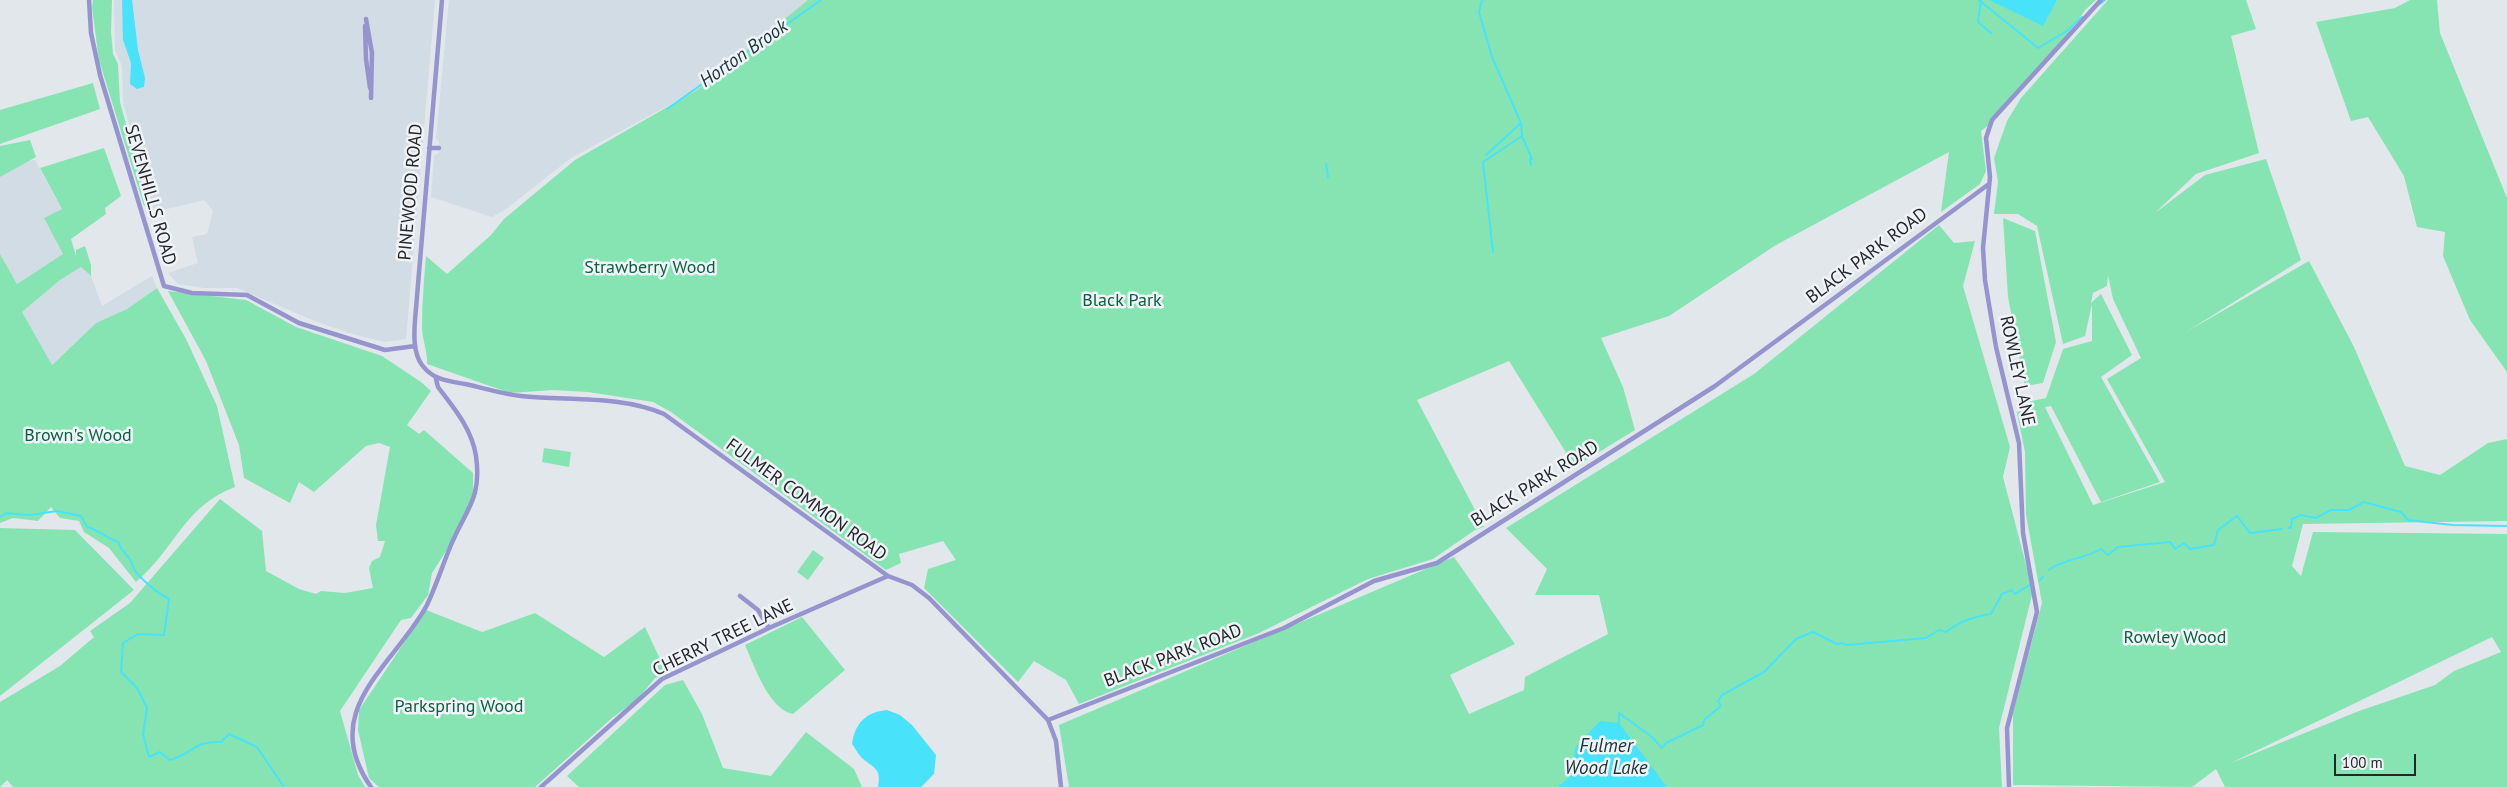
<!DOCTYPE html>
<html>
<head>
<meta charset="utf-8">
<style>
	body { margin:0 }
	#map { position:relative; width:2507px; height:787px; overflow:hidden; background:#e2e7eb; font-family:"PT Sans",sans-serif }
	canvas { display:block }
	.scale { position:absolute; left:2334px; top:754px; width:82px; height:22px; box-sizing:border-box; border:2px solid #242628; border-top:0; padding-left:6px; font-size:15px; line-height:18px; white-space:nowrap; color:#242628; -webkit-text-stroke:4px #f0f4f8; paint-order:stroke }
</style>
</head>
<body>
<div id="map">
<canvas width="2507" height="787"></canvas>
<div class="scale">100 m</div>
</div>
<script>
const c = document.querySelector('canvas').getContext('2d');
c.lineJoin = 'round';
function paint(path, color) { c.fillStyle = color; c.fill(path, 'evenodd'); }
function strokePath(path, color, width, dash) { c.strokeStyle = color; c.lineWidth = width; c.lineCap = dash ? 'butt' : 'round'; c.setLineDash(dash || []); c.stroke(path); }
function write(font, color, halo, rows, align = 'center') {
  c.font = font + ' "PT Sans",sans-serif'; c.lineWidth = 5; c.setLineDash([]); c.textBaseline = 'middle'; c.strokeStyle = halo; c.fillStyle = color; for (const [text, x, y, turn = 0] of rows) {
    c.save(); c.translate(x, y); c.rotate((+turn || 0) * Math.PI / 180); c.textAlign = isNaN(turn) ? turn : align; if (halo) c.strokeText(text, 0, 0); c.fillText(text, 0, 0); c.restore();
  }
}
const built = new Path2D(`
	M 114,0 L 435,0 L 406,339 L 384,342 L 356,335 L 317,322 L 237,288 L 204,288 L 178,284 L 168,273 L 198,263 L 192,237 L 207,234 L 213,211 L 204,200 L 154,212 L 123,103 L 122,66 L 115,50 Z
	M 449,0 L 808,0 L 697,90 L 571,158 L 506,209 L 492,217 L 431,197 L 434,156 L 439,153 L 439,142 L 436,138 Z
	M 35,160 L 62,209 L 44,218 L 63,254 L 17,284 L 0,254 L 0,177 L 24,162 Z
	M 81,267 L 91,276 L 102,306 L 152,276 L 157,288 L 127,309 L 96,323 L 51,365 L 22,312 L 60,280 Z`);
const green = new Path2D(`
	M 93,0 L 112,0 L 111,32 L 113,54 L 118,64 L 120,102 L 148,205 L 144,206 L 99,60 L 92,8 Z
	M 808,0 L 2096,0 L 2086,9 L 2057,49 L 1989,125 L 1981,131 L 1986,171 L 1980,184 L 1941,212 L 1949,152 L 1776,245 L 1669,316 L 1601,338 L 1623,387 L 1635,430 L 1575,467 L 1509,361 L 1417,400 L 1484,527 L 1475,530 L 1433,559 L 1368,579 L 1259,633 L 1079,704 L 1066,680 L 1034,661 L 1018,682 L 924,588 L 928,569 L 956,560 L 943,541 L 899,554 L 901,563 L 886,570 L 671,412 L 653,402 L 588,392 L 553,390 L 510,393 L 427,364 C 428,352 422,340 422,326 C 422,303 424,280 426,256 L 447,274 L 491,235 L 504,219 L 575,160 L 697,90 Z
	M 2108,0 L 2246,0 L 2256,29 L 2231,36 L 2259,153 L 2196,174 L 2155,213 L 2205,175 L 2266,159 L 2301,260 L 2186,332 L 2309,261 L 2354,347 L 2405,466 L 2440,475 L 2488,443 L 2507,439 L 2507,521 L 2303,524 L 2292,566 L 2301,576 L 2313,532 L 2507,534 L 2507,787 L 2225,787 L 2216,769 L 2192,787 L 2013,785 L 2013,713 L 2042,603 L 2026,515 L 2025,452 L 2017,413 L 2027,402 L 2046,398 L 2063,349 L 2092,341 L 2092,304 L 2085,336 L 2063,344 L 2037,226 L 2018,214 L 1994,214 L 1998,182 L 1994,158 L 2007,121 L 2021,98 ZM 2108,275 L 2113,299 L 2141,358 L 2107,379 L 2165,482 L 2093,505 L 2045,407 L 2051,406 L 2101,502 L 2160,482 L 2101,377 L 2132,355 L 2101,294 L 2091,303 L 2093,293 L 2107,286 ZM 2492,637 L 2501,652 L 2454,671 L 2435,685 L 2359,711 L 2231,763 Z
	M 2410,0 L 2437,0 L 2440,33 L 2507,198 L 2507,372 L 2470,320 L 2443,256 L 2445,232 L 2417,227 L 2404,176 L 2368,117 L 2351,121 L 2316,22 L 2395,8 Z
	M 93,83 L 100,109 L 0,144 L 0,110 Z
	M 30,140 L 36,157 L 0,177 L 0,146 Z
	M 104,148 L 121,196 L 105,208 L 106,214 L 71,239 L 76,256 L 76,250 L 85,246 L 91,265 L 91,276 L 81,267 L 60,280 L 22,312 L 52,365 L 96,323 L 127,309 L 157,288 L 186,339 L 217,406 L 235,487 C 185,505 174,550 136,582 L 109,548 L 84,532 L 79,521 L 60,518 L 51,507 L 38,521 L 13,518 L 0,523 L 0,254 L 17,284 L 63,254 L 44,218 L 62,209 L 40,168 Z
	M 2003,218 L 2035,231 L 2056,342 L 2043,383 L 2025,386 L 2008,297 Z
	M 1939,225 L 1954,243 L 1975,241 L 1963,286 L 2010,447 L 2003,477 L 2033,591 L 1999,728 L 2002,787 L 1069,787 L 1059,725 L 1454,557 L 1515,644 L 1450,675 L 1469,714 L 1524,690 L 1525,677 L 1608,634 L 1599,595 L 1535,595 L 1547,569 L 1506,528 L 1754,374 Z
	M 168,291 L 246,300 L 296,327 L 382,356 L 421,382 L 431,391 L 407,425 L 419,434 L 424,430 L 473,473 L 473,498 L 448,548 L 432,573 L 428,595 L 411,618 L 401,620 L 340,711 L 358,775 L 365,787 L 13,787 L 7,780 L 0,787 L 0,702 L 60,666 L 94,637 L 90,631 L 130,603 L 220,499 L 262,531 L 266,571 L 299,589 L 316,594 L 321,591 L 345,593 L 373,588 L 369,568 L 372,561 L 380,557 L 385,541 L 378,541 L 376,525 L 390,447 L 379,443 L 366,446 L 314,492 L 299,482 L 290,503 L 244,478 L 239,445 L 206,361 Z
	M 544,448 L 571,452 L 569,467 L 542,462 Z
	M 0,528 L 75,530 L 134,590 L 0,696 Z
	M 813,550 L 824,558 L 808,580 L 797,572 Z
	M 426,610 L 482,632 L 535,613 L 604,657 L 645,627 L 667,674 L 655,678 L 638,699 L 612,718 L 535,787 L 379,787 L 369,778 L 358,730 L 359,710 Z
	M 802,617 L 845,670 L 793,714 C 769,710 754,665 745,645 Z
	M 683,680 L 702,714 L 723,768 L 771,776 L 806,732 L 854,769 L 862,787 L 579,787 L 567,776 L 665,685 Z`);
const water = new Path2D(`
	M 122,0 L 132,0 L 138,50 L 145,78 L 144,87 L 137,89 L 130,84 L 131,63 L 123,40 Z
	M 1989,0 L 2057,0 L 2043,26 Z
	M 887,710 L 900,715 L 912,725 L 936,755 L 934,774 L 921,787 L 878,787 C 882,768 873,768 862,758 C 858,754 855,748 852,744 C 855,723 866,712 887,710 Z
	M 1600,721 L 1619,723 L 1667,787 L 1558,787 L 1573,774 L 1575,748 Z`);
const stream = new Path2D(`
	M 1482,0 L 1479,12 L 1492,57 L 1521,123 L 1522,136 L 1532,159 L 1530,159 L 1531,165
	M 1979,0 L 2038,48 L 2067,31 L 2082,17
	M 1981,0 L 1978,22 L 1991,33
	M 2100,4 L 2105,0
	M 667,109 L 821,0
	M 1486,155 L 1521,123
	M 1326,164 L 1328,177
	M 1493,252 L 1483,162 L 1522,136
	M 0,517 L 6,513 L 30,515 L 57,511 L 81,516 L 87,527 C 99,530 106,538 118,542 C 121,550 124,552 129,558 C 132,561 132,565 134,569 C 140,579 159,594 169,599 L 164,635 L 138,634 L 123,643 L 121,672 L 137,688 L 147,708 L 143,734 L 149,757 L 160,752 L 170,760 C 195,753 192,741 221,742 L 229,734 L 257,747 L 284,787
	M 2288,528 L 2291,528 L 2292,519 L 2301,515 L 2316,518 L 2331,510 L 2349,510 L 2364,502 L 2401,512 L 2408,520 L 2452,525 L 2507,526
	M 2049,570 C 2058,561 2087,558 2101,549 L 2108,555 L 2118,547 L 2170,542 L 2175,549 L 2184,543 L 2190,549 L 2214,545 L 2218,530 L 2237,516 L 2250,533 L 2282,529
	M 2040,580 L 2043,577
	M 1619,723 L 1619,713 L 1652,737 L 1662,748 L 1666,743 L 1703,725 L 1704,720 L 1721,706 L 1718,701 L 1722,695 L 1764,672 L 1796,639 L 1813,632 L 1837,644 L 1842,643 L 1847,645 L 1926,638 L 1939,630 L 1946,632 C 1960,621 1974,617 1991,614 L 2002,594 L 2012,590 L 2015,594 L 2031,584`);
const minor = new Path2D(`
	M 89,0 L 91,33 L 100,75 L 164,286 L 192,293 L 247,295 L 299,323 L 385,350 L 415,346
	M 442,0 L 415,320 C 414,334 413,353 422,365 C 433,380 448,381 465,384 C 484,388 502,394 521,396 C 568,401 620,395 664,414 L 888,576 L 912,585 L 929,598 L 1048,720 L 1056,741 L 1061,787
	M 366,19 L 372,53 L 371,98
	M 365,26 L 366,59 L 370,88
	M 429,148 L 439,148
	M 740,596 L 758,610 L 769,628
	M 1048,720 L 1284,628 L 1374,581 L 1437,563 L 1715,386 L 1989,184
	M 371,787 C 317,710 394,666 427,605 C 436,586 443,564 451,545 C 466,509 482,499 476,456 C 472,429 454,408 438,387 L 436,379
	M 541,787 L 662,679 L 769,628 L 888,576
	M 2009,787 L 2007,728 L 2037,612 L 2023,533 L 2019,443 L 1996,347 L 1985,280 L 1983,248 L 1990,177 L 1986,138 L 1992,120 L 2101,0`);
const streetNames = [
	["PINEWOOD ROAD",411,192,-85],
	["SEVENHILLS ROAD",150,195,74],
	["BLACK PARK ROAD",1867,256,-37],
	["ROWLEY LANE",2017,371,78],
	["BLACK PARK ROAD",1535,484,-32],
	["FULMER COMMON ROAD",806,500,36],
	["CHERRY TREE LANE",723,638,-26],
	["BLACK PARK ROAD",1173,656,-21]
];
const parkNames = [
	["Strawberry Wood",650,268],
	["Black Park",1122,301],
	["Brown's Wood",78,436],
	["Rowley Wood",2175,638],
	["Parkspring Wood",459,707]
];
const waterNames = [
	["Horton Brook",744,54,-35],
	["Fulmer",1606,747],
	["Wood Lake",1606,769]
];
paint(built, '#d1dce5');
paint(green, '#86e4b2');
paint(water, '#49e2fb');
strokePath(stream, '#49e2fb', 2);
strokePath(minor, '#9694ce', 4.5);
write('18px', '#242628', '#f0f4f8', streetNames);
write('18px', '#0b613e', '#f0f4f8', parkNames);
write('italic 19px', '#1b3338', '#f0f4f8', waterNames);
</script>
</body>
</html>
